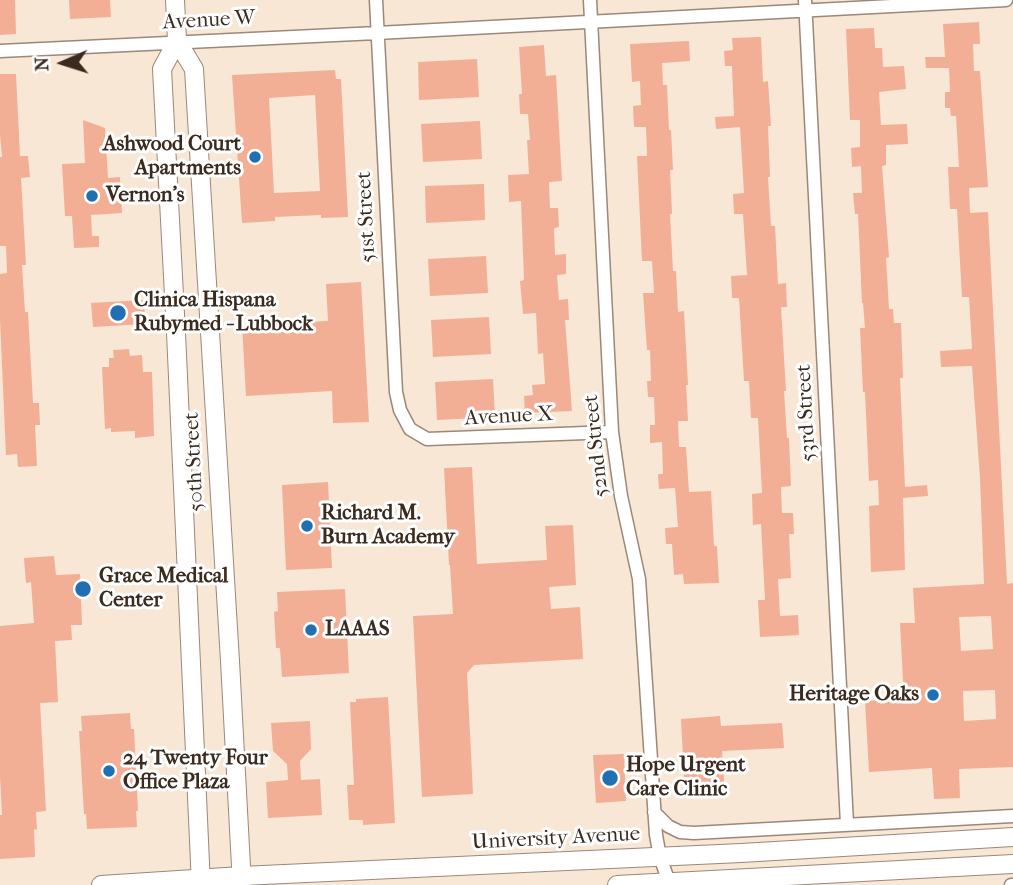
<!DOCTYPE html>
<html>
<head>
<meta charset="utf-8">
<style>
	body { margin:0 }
	#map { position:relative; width:1013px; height:885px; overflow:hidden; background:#f8e7d5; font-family:"IM FELL French Canon",serif }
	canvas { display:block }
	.north { position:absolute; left:28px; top:28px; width:70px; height:70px; -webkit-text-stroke:5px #fff; paint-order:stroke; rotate:267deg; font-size:19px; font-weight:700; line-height:28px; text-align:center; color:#3b2a1e }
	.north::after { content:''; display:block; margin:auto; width:24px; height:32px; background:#3b2a1e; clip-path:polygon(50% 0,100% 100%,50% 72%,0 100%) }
</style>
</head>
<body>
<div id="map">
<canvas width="1013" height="885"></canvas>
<div class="north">N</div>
</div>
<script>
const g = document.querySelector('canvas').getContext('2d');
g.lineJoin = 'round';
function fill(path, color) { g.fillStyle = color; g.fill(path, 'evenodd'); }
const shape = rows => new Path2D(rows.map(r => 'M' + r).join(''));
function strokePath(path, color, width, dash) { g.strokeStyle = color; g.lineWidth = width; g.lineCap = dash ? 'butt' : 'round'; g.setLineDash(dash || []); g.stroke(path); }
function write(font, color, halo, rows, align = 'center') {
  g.font = font + ' "IM FELL French Canon",serif'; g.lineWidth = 6; g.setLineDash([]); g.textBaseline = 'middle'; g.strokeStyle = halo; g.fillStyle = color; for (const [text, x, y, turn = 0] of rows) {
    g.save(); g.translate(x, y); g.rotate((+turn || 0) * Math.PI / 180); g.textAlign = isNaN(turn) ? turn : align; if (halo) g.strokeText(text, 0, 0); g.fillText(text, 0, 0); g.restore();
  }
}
fill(shape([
	[0,0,15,0,16,34,0,35],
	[69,0,110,0,111,17,70,19],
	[979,22,980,44,973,44,974,71,980,71,988,187,969,188,970,213,988,212,1007,584,1013,583,1013,767,959,769,960,798,934,799,932,768,869,772,865,701,904,699,900,623,915,623,913,588,984,584,980,478,972,366,941,367,940,351,971,349,972,348,969,297,962,297,957,209,950,209,948,167,959,167,956,116,951,116,950,108,945,108,945,92,950,92,949,68,926,68,925,57,945,57,943,24],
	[991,616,993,649,961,651,959,617],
	[995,690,996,719,964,721,963,691],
	[874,28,875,48,882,48,883,67,904,66,906,89,879,92,881,125,907,124,908,144,886,145,886,165,882,166,889,257,886,258,889,309,893,309,894,323,901,323,903,378,900,378,905,487,927,485,928,496,903,498,905,570,871,572,869,506,879,505,878,480,869,481,865,392,863,392,860,328,865,328,863,303,862,303,858,214,855,214,853,193,862,193,861,166,852,167,851,148,860,147,860,120,850,120,846,29],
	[761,37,763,82,768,81,771,126,768,126,770,177,768,177,771,226,775,226,778,284,786,283,787,307,781,307,786,391,784,391,787,438,789,438,791,486,781,487,782,513,793,513,794,534,789,534,791,578,778,579,780,616,798,615,799,635,760,637,758,600,765,600,761,524,753,525,752,494,762,493,758,418,751,418,749,381,744,381,739,298,732,298,731,276,747,275,743,214,734,214,733,194,744,193,740,127,716,129,715,117,734,116,732,66,725,66,724,51,733,50,732,38],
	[689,41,690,61,662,63,663,85,667,85,669,130,671,130,673,170,670,170,672,214,670,214,673,271,676,271,678,312,684,311,688,385,686,385,688,421,678,421,679,447,686,447,689,492,711,491,714,546,717,546,719,583,684,584,683,574,674,575,672,544,666,544,665,528,678,527,675,488,659,489,658,474,663,474,662,442,650,443,650,425,655,425,654,397,648,397,647,381,651,381,650,350,647,350,643,293,654,293,652,261,642,261,637,156,647,156,646,127,634,127,633,106,641,105,640,81,632,82,630,44],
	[544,45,546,76,556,75,562,181,549,182,550,208,558,208,559,227,554,228,555,255,566,254,566,274,557,275,559,300,568,299,569,320,565,320,572,411,525,413,524,396,533,395,532,385,545,384,543,353,538,354,536,313,523,314,520,281,524,280,521,201,509,202,508,175,529,174,527,140,530,140,528,114,520,114,519,94,522,94,519,47],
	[477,59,479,97,419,100,418,62],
	[335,70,336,79,341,79,348,217,321,218,321,215,275,217,275,221,242,223,232,75],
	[315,95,320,191,274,193,269,98],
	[0,74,16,74,20,156,28,156,30,177,21,178,26,265,22,265,25,312,28,312,33,403,39,403,40,425,35,425,37,466,18,467,17,454,6,455,0,319,0,274,7,273,6,246,0,246,0,157,2,157,0,134],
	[83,120,105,128,108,178,120,177,122,213,91,215,92,236,99,236,99,247,74,248,72,216,65,216,62,164,85,163],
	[480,121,482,159,423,162,421,124],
	[484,184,485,220,426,223,425,186],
	[486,256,488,293,430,296,428,259],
	[361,282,369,422,333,423,332,391,246,396,242,325,328,321,326,284],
	[144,300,145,324,93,327,91,303],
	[489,317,491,354,433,357,431,320],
	[129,349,130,356,142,355,143,372,152,372,154,436,135,438,135,431,111,432,111,428,105,429,102,367,109,367,109,358,114,358,113,350],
	[493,379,495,417,437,420,435,382],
	[472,467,477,564,547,560,545,526,573,525,576,585,549,587,551,609,580,607,583,659,474,665,467,673,473,794,422,797,413,616,453,614,450,565,449,565,444,468],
	[328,482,332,568,286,570,282,485],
	[54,556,56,575,80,574,82,625,71,625,72,640,55,641,58,702,40,703,46,811,36,812,37,830,34,829,35,857,0,859,0,815,2,815,0,776,0,626,34,623,31,582,26,583,24,558],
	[345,589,349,673,282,677,280,648,276,648,274,612,278,611,277,592],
	[388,697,395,823,363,825,363,820,349,820,347,785,354,785,350,702,356,702,356,699],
	[130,713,131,729,134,729,138,811,136,811,137,827,87,829,86,814,84,814,79,731,82,731,81,716],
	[720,716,721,726,782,723,784,748,722,751,725,795,685,797,681,719],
	[310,721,311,749,300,761,301,780,320,779,322,815,268,818,266,782,288,780,287,764,273,751,271,723],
	[624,754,626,801,596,803,593,755]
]), '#f3ae96');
const street = shape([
	[376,0,396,392,400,410,410,429,427,439,612,432],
	[590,0,612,432,621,496,639,579,656,835,660,857,670,885],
	[805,0,847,824],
	[0,51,377,33,1006,0],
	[654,812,668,826,680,832,694,833,1013,816],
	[1011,885,1013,885]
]);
const secondary = shape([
	[175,0,177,41,194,69,230,661,242,885],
	[177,41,162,69,176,333,201,885],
	[101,885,241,876,741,853,1013,837],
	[617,885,1013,864]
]);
strokePath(street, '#9a887a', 15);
strokePath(secondary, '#9a887a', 20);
strokePath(street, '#fff', 12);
strokePath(secondary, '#fff', 18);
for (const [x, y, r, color] of [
	[255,157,7,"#1f6fb2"],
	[92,196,7,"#1f6fb2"],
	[118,313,9,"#1f6fb2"],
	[307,526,7,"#1f6fb2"],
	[83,589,9,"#1f6fb2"],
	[311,630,7,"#1f6fb2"],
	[933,695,7,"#1f6fb2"],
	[109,771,7,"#1f6fb2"],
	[610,778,9,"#1f6fb2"]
]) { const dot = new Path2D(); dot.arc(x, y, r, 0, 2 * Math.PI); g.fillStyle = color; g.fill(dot); strokePath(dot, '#fff', 2.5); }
write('21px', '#3b2a1e', '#fff', [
	["Avenue W",209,21,-3],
	["51st Street",367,217,-93],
	["53rd Street",807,413,-93],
	["Avenue X",509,417,-3],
	["52nd Street",597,446,-96],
	["50th Street",195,462,-93],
	["University Avenue",556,839,-3]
]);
write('bold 21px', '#3b2a1e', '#fff', [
	["Ashwood Court",241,145,"right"],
	["Apartments",241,169,"right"],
	["Vernon's",106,196],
	["Clinica Hispana",134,301],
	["Rubymed - Lubbock",134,325],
	["Richard M.",321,514],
	["Burn Academy",321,538],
	["Grace Medical",99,577],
	["Center",99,601],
	["LAAAS",325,630],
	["Heritage Oaks",919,695,"right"],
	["24 Twenty Four",123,759],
	["Office Plaza",123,783],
	["Hope Urgent",626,766],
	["Care Clinic",626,790]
], 'left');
</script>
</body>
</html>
